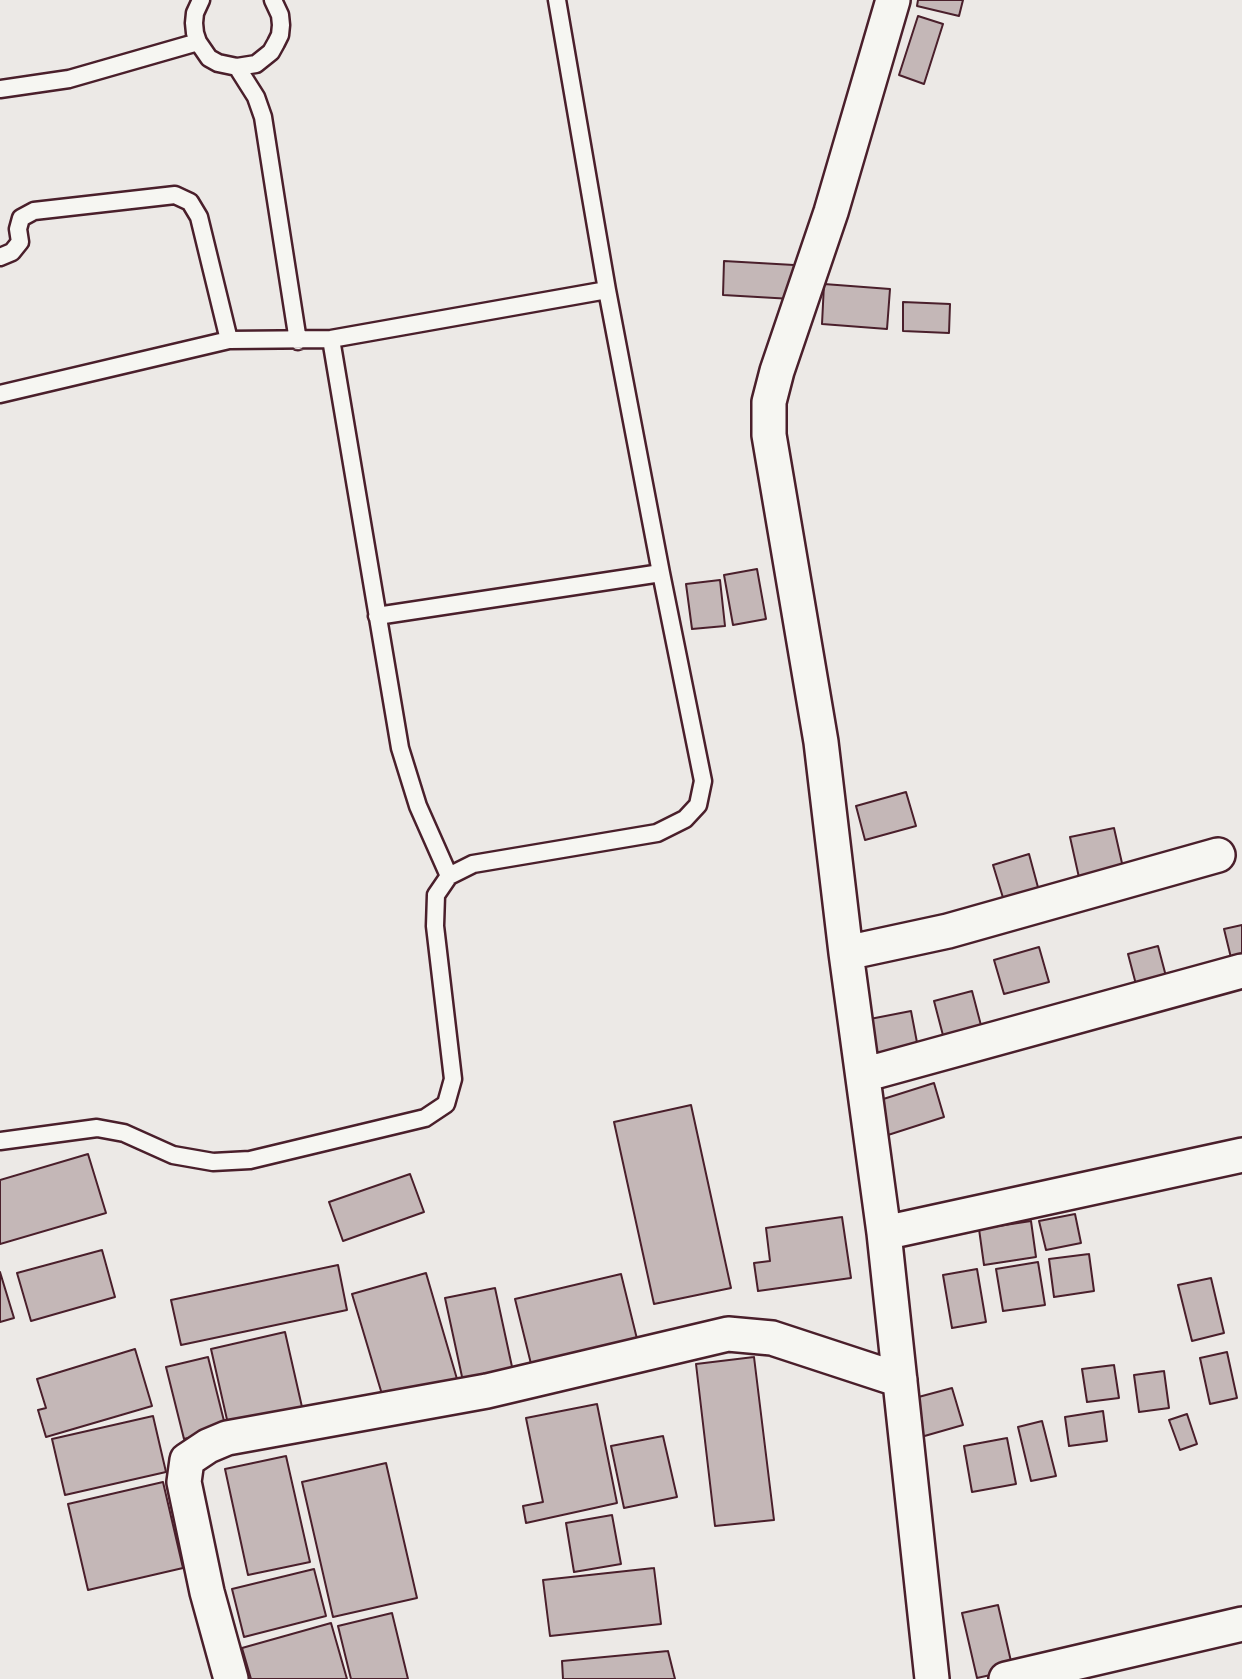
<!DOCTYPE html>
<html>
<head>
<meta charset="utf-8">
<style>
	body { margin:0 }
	canvas { display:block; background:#ece9e6 }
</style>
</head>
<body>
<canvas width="1242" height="1679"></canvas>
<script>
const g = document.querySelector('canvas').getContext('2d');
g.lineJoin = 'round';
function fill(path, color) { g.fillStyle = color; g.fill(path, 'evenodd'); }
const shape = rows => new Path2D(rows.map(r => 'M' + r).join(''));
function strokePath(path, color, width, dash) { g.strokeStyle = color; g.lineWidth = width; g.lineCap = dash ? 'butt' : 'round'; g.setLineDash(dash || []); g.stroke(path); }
const building = shape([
	[918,0,963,0,959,16,917,6,918,0],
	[918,16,943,24,924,84,899,75,918,16],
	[724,261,794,265,792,299,723,295,724,261],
	[824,284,890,289,887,329,822,324,824,284],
	[903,302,950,304,949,333,903,331,903,302],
	[757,569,766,619,733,625,724,575,757,569],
	[720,580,725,626,692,629,686,584,720,580],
	[906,792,916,826,865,840,856,806,906,792],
	[1114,828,1124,872,1080,882,1070,837,1114,828],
	[1029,854,1039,891,1004,901,993,865,1029,854],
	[1242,925,1242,964,1233,966,1224,929,1242,925],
	[1158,946,1168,984,1138,992,1128,954,1158,946],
	[1039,947,1049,982,1004,994,994,960,1039,947],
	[972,991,983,1033,945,1043,934,1001,972,991],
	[911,1011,919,1053,879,1061,870,1019,911,1011],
	[934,1083,944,1117,888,1135,877,1101,934,1083],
	[691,1105,731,1288,654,1304,614,1122,691,1105],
	[88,1154,106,1213,0,1244,0,1180,88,1154],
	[410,1174,424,1212,343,1241,329,1202,410,1174],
	[1075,1214,1081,1243,1046,1250,1039,1221,1075,1214],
	[842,1217,851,1278,758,1291,754,1263,770,1261,766,1228,842,1217],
	[1031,1221,1036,1257,984,1265,979,1229,1031,1221],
	[102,1250,115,1297,31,1321,17,1273,102,1250],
	[1089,1254,1094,1291,1054,1297,1049,1259,1089,1254],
	[1038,1262,1045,1305,1003,1311,996,1269,1038,1262],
	[338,1265,347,1310,181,1345,171,1300,338,1265],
	[977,1269,986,1322,952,1328,943,1275,977,1269],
	[0,1272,14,1318,0,1322,0,1272],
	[426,1273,457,1379,384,1401,352,1294,426,1273],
	[621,1274,640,1351,534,1376,515,1299,621,1274],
	[1211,1278,1224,1333,1192,1341,1178,1285,1211,1278],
	[495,1288,514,1376,464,1386,445,1298,495,1288],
	[285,1332,302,1407,228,1424,211,1349,285,1332],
	[135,1349,152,1406,46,1437,38,1410,46,1408,37,1379,135,1349],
	[1227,1352,1237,1398,1210,1404,1200,1358,1227,1352],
	[208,1357,226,1429,184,1439,166,1367,208,1357],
	[754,1357,774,1520,715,1526,696,1364,754,1357],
	[1114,1365,1119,1398,1087,1402,1082,1369,1114,1365],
	[1164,1371,1169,1408,1139,1412,1134,1375,1164,1371],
	[952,1388,963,1425,921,1437,911,1399,952,1388],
	[597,1404,617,1503,526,1523,523,1506,543,1502,526,1418,597,1404],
	[1103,1411,1107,1441,1069,1446,1065,1417,1103,1411],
	[1187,1414,1197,1444,1180,1450,1169,1420,1187,1414],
	[153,1416,166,1472,65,1495,52,1439,153,1416],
	[1042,1421,1056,1476,1031,1481,1018,1427,1042,1421],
	[663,1436,677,1497,624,1508,611,1446,663,1436],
	[1007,1438,1016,1484,972,1492,964,1446,1007,1438],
	[286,1456,310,1562,248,1575,225,1469,286,1456],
	[386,1463,417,1598,333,1617,302,1482,386,1463],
	[163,1482,183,1568,88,1590,68,1504,163,1482],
	[612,1515,621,1564,574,1572,566,1523,612,1515],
	[654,1568,661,1624,550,1636,543,1580,654,1568],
	[314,1569,326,1616,244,1637,232,1589,314,1569],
	[998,1605,1013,1670,977,1678,962,1613,998,1605],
	[392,1613,408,1679,351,1679,338,1626,392,1613],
	[331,1623,347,1679,251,1679,242,1648,331,1623],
	[668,1651,675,1679,563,1679,562,1661,668,1651]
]);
fill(building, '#c4b7b7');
strokePath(building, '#4a1f2b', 2);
const service = shape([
	[201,0,195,13,194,23,195,33,198,42,209,58,218,63,237,67,256,64,271,52,276,43,280,35,281,25,280,15,273,0],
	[237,67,256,97,263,117,298,341],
	[0,89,69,79,198,42],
	[0,257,12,252,20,242,18,229,21,218,34,211,175,195,190,202,199,217,229,340],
	[331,339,400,748,418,806,449,876],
	[0,394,229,340,331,339,607,290],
	[377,616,661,573],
	[0,1141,97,1128,124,1133,173,1155,213,1162,250,1160,425,1118,446,1104,453,1079,435,926,436,895,449,876,473,864,657,833,685,819,698,805,703,781,661,573,607,290,557,0]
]);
const minor = shape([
	[893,0,831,212,777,371,769,402,769,435,821,742,846,953,884,1233,932,1679],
	[846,953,948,931,1218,855],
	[863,1075,1242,971],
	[884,1233,1242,1155],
	[231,1679,207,1592,184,1482,187,1460,208,1446,227,1438,487,1391,728,1334,772,1338,900,1380],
	[1006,1679,1242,1624]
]);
strokePath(service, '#4a1f2b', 21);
strokePath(minor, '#4a1f2b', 38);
strokePath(service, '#f6f6f2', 16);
strokePath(minor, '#f6f6f2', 33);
</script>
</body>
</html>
